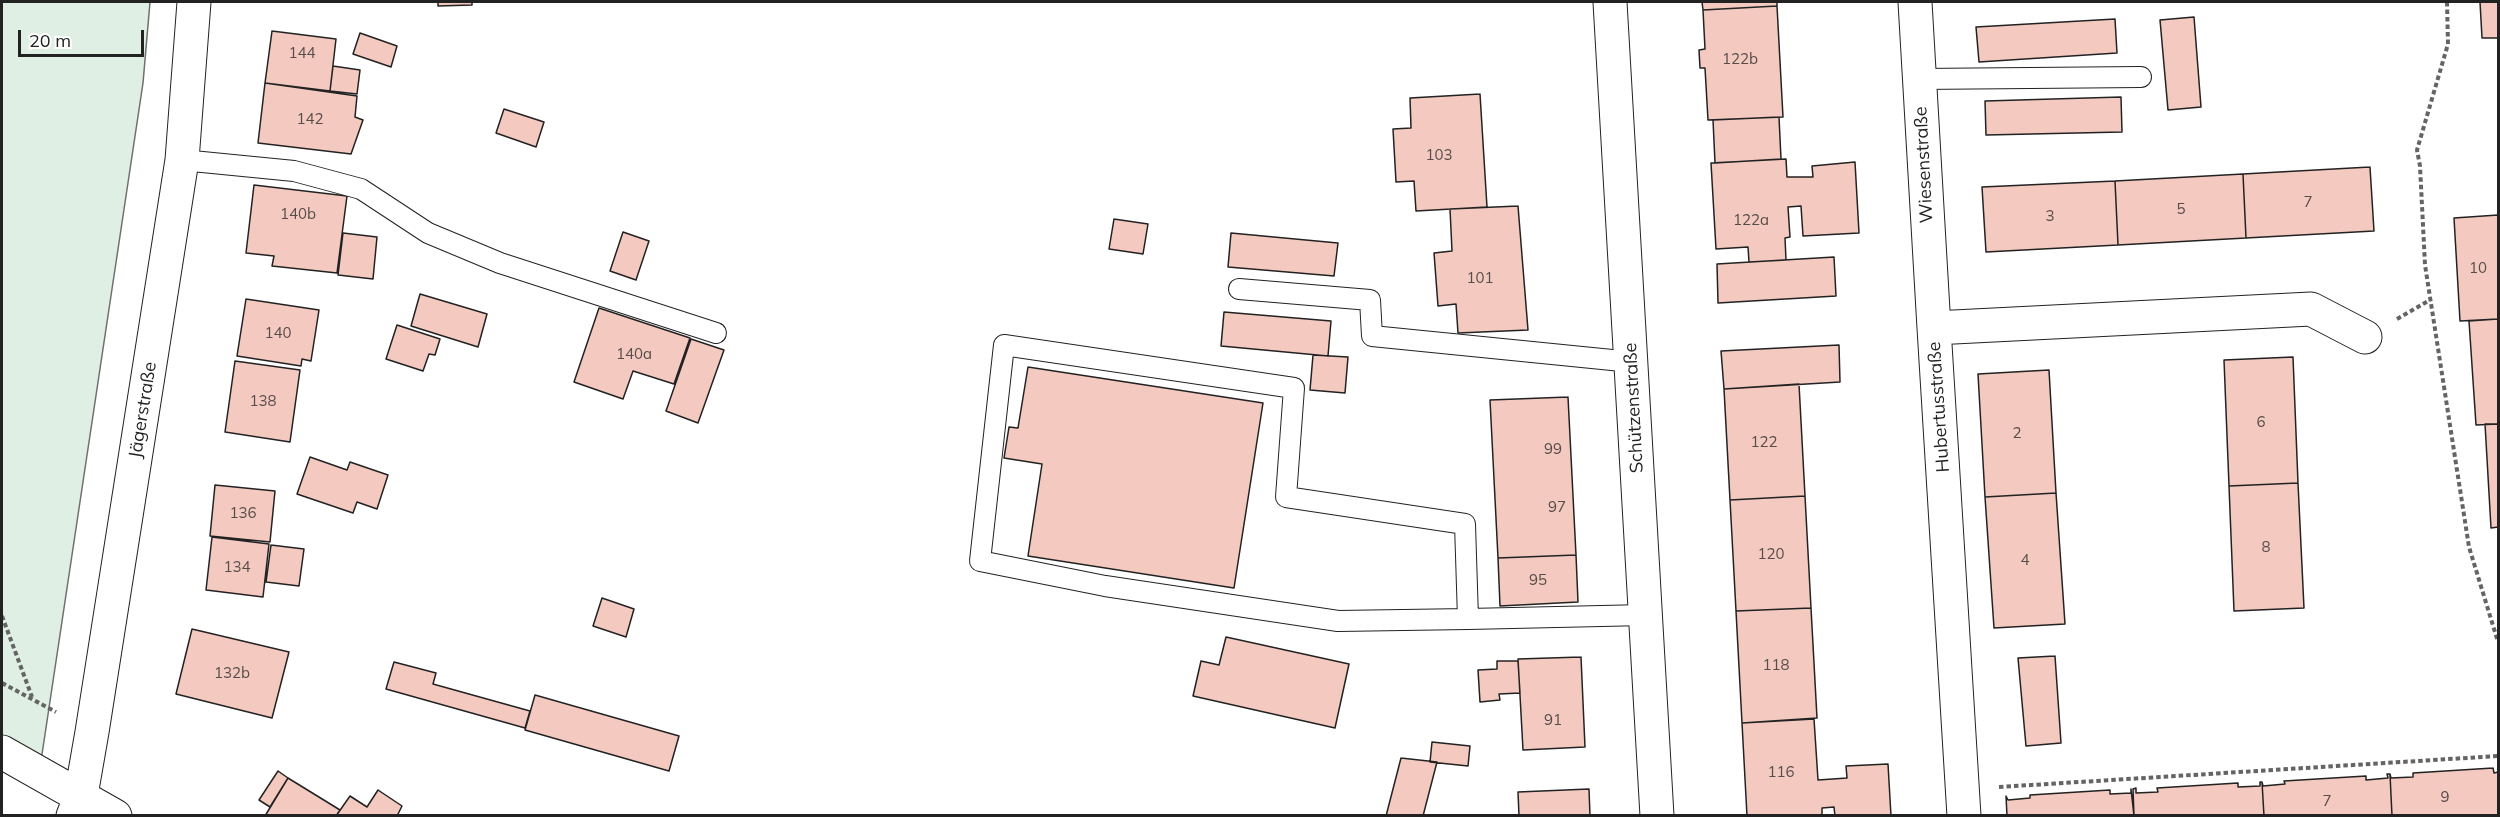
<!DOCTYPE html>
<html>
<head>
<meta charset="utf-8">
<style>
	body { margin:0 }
	#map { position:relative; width:2500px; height:817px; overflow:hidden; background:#fff; font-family:Mulish,sans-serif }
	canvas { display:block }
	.frame { position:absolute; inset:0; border:3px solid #222; pointer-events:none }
	.scale { position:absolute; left:18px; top:30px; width:126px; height:27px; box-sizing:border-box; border:3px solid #222; border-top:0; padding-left:8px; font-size:18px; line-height:21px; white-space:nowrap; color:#222; -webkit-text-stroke:4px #fff; paint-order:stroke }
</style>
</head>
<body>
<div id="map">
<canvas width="2500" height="817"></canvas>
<div class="frame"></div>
<div class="scale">20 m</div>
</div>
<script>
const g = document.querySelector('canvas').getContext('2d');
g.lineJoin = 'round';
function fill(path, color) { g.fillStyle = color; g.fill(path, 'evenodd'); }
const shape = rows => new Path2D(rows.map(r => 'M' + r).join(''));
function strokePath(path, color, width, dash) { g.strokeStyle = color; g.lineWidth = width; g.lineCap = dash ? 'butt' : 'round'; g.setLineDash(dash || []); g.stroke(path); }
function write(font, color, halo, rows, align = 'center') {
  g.font = font + ' Mulish,sans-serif'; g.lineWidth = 4.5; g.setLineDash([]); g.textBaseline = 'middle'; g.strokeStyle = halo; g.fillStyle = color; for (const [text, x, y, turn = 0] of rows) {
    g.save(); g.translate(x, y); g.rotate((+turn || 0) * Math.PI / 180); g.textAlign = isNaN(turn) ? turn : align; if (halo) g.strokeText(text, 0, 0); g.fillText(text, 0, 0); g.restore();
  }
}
const green = shape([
	[2,2,150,2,143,83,41,761,2,743,2,2]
]);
fill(green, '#e0efe3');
strokePath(green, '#6f6f6f', 1.5);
const building = shape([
	[438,2,472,2,472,5,438,6,438,2],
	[1702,2,1777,2,1777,6,1703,10,1702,2],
	[2480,2,2498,2,2498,38,2482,38,2480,2],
	[1777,6,1783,117,1708,120,1705,68,1700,68,1699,50,1705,49,1703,10,1777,6],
	[2194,17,2201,107,2168,110,2160,20,2194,17],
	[2115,19,2117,53,1979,62,1976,27,2115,19],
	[272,31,336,39,330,91,265,83,272,31],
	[360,33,397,46,391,67,353,54,360,33],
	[333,66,360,70,357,94,330,91,333,66],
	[265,83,357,96,355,117,363,120,351,154,258,143,265,83],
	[1480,94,1487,207,1416,211,1414,181,1396,182,1393,129,1411,128,1410,98,1480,94],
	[2121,97,2122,132,1986,135,1985,101,2121,97],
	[504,109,544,122,536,147,496,133,504,109],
	[1779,117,1781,159,1715,163,1713,120,1779,117],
	[1786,159,1787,177,1813,177,1812,166,1855,162,1859,233,1803,236,1801,206,1788,207,1790,237,1785,238,1786,260,1749,262,1748,247,1716,249,1711,163,1786,159],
	[2370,167,2374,231,2246,238,2243,174,2370,167],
	[2243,174,2246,238,2118,245,2115,181,2243,174],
	[2115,181,2118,245,1986,252,1982,187,2115,181],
	[254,185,347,196,337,273,272,266,274,256,246,253,254,185],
	[1518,206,1528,330,1458,333,1456,304,1438,306,1434,253,1452,251,1450,209,1518,206],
	[2498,215,2498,319,2460,321,2454,218,2498,215],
	[1114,219,1148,224,1143,254,1109,249,1114,219],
	[623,232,649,241,636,280,610,271,623,232],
	[343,233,377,237,373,279,338,275,343,233],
	[1231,233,1338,243,1334,276,1228,267,1231,233],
	[1834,257,1836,296,1718,303,1717,264,1834,257],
	[420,294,487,314,478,347,411,326,420,294],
	[246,299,319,310,311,361,302,359,301,366,237,356,246,299],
	[599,308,690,338,674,384,633,371,623,399,574,382,599,308],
	[1224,312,1331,321,1328,356,1221,346,1224,312],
	[2498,319,2498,424,2476,425,2469,321,2498,319],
	[397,325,440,339,435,355,429,354,423,371,386,359,397,325],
	[691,339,724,350,698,423,666,411,691,339],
	[1839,345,1840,382,1724,389,1721,351,1839,345],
	[1313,355,1348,357,1345,393,1310,390,1313,355],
	[2293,357,2298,483,2229,486,2224,360,2293,357],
	[235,361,300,370,290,442,225,432,235,361],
	[1028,367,1263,403,1234,588,1028,556,1042,464,1004,458,1009,427,1018,428,1028,367],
	[2049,370,2056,493,1985,497,1978,374,2049,370],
	[1799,384,1805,496,1730,500,1724,389,1799,384],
	[1568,397,1576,555,1498,558,1490,400,1568,397],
	[2485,424,2498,424,2498,527,2491,528,2485,424],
	[310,457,347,470,350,462,388,475,377,509,357,502,353,513,297,494,310,457],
	[2298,483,2304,608,2234,611,2229,486,2298,483],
	[215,485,275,491,270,542,210,536,215,485],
	[2056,493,2065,624,1994,628,1985,497,2056,493],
	[1805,496,1811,608,1736,611,1730,500,1805,496],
	[212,537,269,544,263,597,206,590,212,537],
	[271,545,304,549,299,586,266,582,271,545],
	[1576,555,1578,602,1500,606,1498,558,1576,555],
	[602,598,634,609,626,637,593,626,602,598],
	[1811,608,1817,718,1742,723,1736,611,1811,608],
	[192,629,289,652,272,718,176,694,192,629],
	[1226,637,1349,664,1335,728,1193,696,1201,661,1219,665,1226,637],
	[2055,656,2061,743,2026,746,2018,658,2055,656],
	[1581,657,1585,747,1523,750,1518,659,1581,657],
	[1497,661,1518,661,1520,693,1499,694,1500,700,1480,702,1478,670,1497,669,1497,661],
	[394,662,436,673,433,684,530,711,525,728,386,689,394,662],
	[535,695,679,736,669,771,525,730,535,695],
	[1814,719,1818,780,1847,778,1846,766,1888,764,1891,816,1835,816,1834,807,1822,808,1822,816,1747,816,1742,723,1814,719],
	[1432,742,1470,746,1468,766,1430,762,1432,742],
	[1401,758,1437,762,1423,816,1386,816,1401,758],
	[2493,768,2494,773,2498,772,2498,816,2392,816,2390,774,2391,778,2413,777,2413,773,2493,768],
	[278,771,288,778,270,807,259,800,278,771],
	[2387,774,2390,774,2392,816,2264,816,2262,782,2263,786,2285,784,2284,781,2366,776,2366,780,2388,778,2387,774],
	[288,778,340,810,336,816,265,816,288,778],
	[2260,782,2262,782,2264,816,2134,816,2133,789,2136,788,2136,793,2158,792,2157,788,2238,783,2238,787,2260,786,2260,782],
	[1589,789,1590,816,1519,816,1518,792,1589,789],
	[2131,789,2134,816,2007,816,2006,796,2008,800,2030,798,2030,795,2110,790,2110,794,2131,793,2131,789],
	[378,790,402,806,397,816,336,816,350,796,367,807,378,790]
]);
fill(building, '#f3c9c0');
strokePath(building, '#222', 1.5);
const lane = shape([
	[1919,79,2141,77],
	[182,160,294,171,361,189,428,233,500,263,716,333],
	[1239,289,1370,300,1372,336,1632,362],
	[1468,619,1465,524,1286,497,1294,388,1004,345,980,561,1105,586,1338,621,1468,619,1646,615]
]);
const street = shape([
	[1915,2,1934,328],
	[2,752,115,816],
	[73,816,81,795,92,732,182,160,194,2],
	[1964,816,1934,328,2311,309,2365,337]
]);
const secondary = shape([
	[1610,2,1657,816]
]);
strokePath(lane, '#222', 22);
strokePath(street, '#222', 35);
strokePath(secondary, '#222', 35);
strokePath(shape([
	[2447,2,2448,44,2417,150,2420,166,2425,265,2469,547,2498,642],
	[2397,319,2430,300],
	[2,616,32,697],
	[2,683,56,712],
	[1999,787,2498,756]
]), '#646464', 4, [4.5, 3]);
strokePath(lane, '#fff', 20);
strokePath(street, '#fff', 33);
strokePath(secondary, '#fff', 33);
write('15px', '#564c4a', null, [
	["144",302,53],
	["122b",1740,59],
	["142",310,119],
	["103",1439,155],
	["7",2308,202],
	["5",2181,209],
	["140b",298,214],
	["3",2050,216],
	["122a",1751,220],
	["10",2478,268],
	["101",1480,278],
	["140",278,333],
	["140a",634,354],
	["138",263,401],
	["6",2261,422],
	["2",2017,433],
	["122",1764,442],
	["99",1553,449],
	["97",1557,507],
	["136",243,513],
	["8",2266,547],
	["120",1771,554],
	["4",2025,560],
	["134",237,567],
	["95",1538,580],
	["118",1776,665],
	["132b",232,673],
	["91",1553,720],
	["116",1781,772],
	["9",2445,797],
	["7",2327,801]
]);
write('18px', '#222', '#fff', [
	["Wiesenstraße",1924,165,-93],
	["Hubertusstraße",1939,407,-94],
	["Schützenstraße",1634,408,-93],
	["Jägerstraße",143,410,-81]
]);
</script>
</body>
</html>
